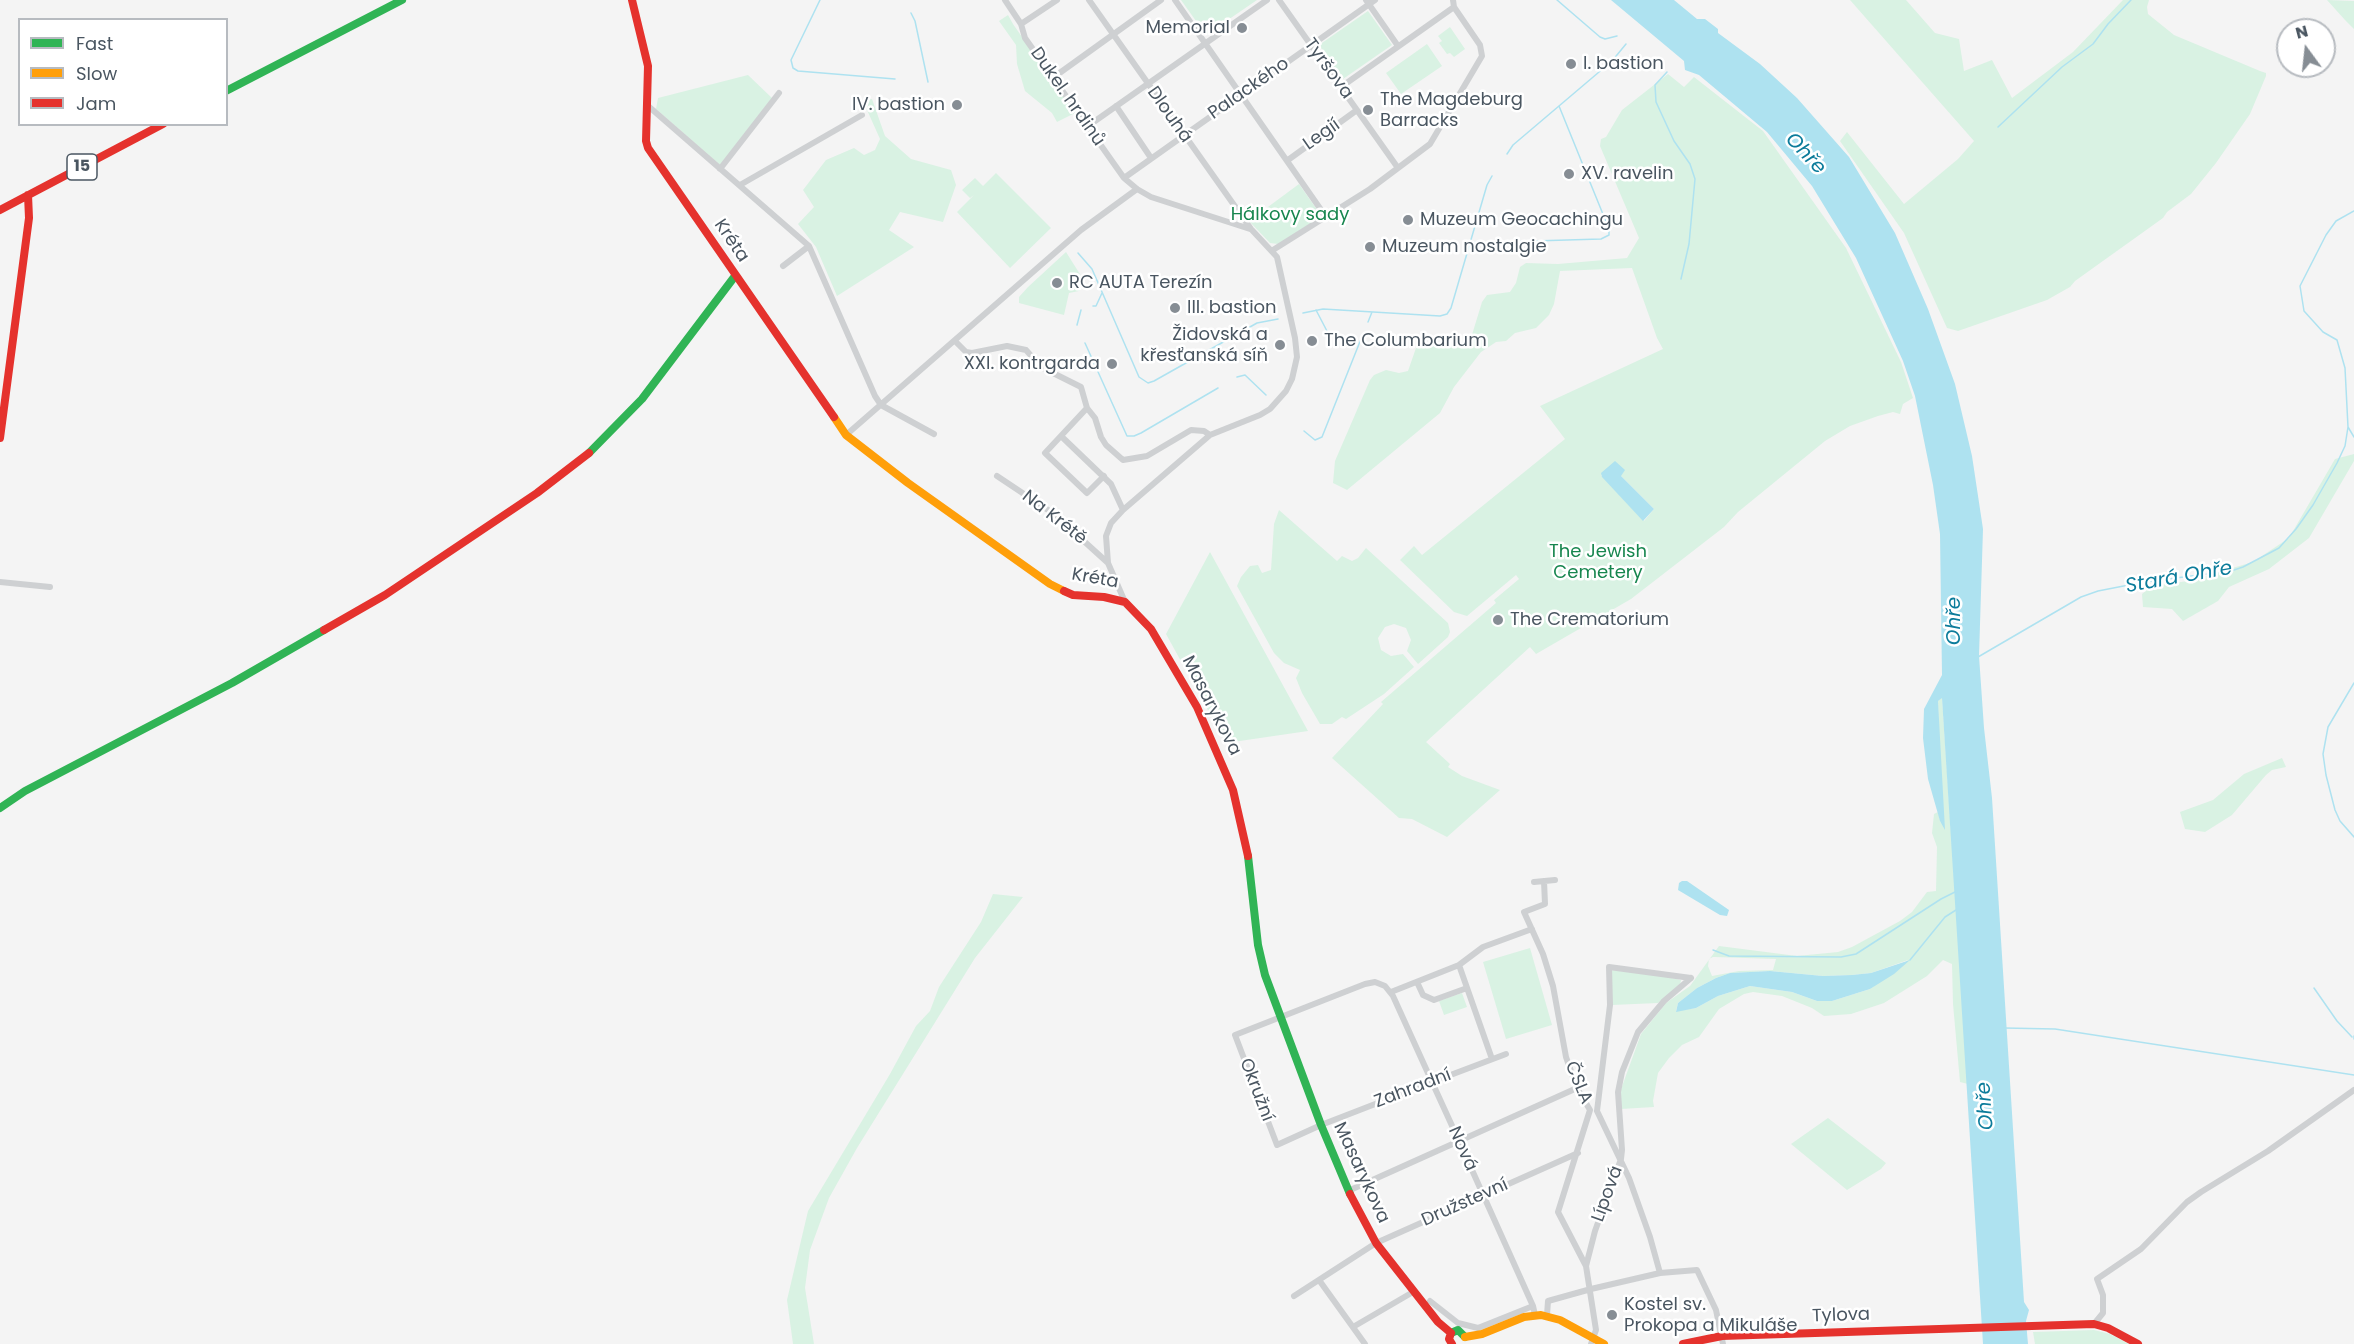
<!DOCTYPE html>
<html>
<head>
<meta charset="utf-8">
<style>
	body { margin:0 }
	#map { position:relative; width:2354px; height:1344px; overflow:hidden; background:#f4f4f4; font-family:Poppins,sans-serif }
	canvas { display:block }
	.legend { position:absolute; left:18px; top:18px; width:210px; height:108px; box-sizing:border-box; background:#fff; border:2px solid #b7bbc0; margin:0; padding:8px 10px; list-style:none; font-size:18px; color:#4a5661 }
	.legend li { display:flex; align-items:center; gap:12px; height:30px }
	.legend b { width:30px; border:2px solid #b7bbc0 }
	.north { position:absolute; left:2276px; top:18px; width:60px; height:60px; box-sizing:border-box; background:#fff; border:2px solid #b7bbc0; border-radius:50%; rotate:345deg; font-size:16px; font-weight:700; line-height:24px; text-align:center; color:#4a5661 }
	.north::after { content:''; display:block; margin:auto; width:21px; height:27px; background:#868d94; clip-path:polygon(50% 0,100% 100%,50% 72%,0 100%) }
</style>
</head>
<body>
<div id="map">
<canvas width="2354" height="1344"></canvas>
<ul class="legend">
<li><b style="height:8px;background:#30b455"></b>Fast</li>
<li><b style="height:8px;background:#ff9f0a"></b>Slow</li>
<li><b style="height:8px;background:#e5322d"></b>Jam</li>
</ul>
<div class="north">N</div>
</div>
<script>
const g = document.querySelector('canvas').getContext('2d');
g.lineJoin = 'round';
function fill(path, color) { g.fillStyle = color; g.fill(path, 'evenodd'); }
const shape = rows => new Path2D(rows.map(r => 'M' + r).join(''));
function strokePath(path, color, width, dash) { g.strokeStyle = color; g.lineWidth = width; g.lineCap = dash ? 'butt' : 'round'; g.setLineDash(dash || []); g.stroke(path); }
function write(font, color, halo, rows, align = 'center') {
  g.font = font + ' Poppins,sans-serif'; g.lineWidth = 5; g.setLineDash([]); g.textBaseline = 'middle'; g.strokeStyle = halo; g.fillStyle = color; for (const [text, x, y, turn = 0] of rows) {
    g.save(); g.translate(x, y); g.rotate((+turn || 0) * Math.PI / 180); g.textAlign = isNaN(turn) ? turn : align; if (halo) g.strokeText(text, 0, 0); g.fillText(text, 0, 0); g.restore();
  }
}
fill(shape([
	[1181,0,1257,0,1206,35],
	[1850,0,1906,0,1935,33,1959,39,1964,71,1992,60,2012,98,2073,52,2123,0,2149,0,2147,7,2148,14,2174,35,2260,71,2266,73,2266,76,2250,114,2216,163,2191,194,2167,212,2163,218,2075,281,2070,287,2047,300,1958,331,1947,328,1904,233,1840,141,1847,132,1904,204,1958,159,1974,141],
	[2327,0,2354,1,2354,29,2345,20],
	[1368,11,1392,45,1343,79,1319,45],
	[1008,15,1013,24,1075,113,1057,122,1052,113,1025,91,1017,64,1016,45,999,21],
	[1450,27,1465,49,1454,57,1450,53,1447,54,1439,43,1442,41,1438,36],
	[1427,44,1442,66,1401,94,1386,73],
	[1668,74,1684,87,1694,77,1763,131,1846,248,1901,362,1913,398,1903,404,1900,414,1893,412,1878,416,1850,426,1825,441,1738,512,1724,527,1631,599,1536,654,1530,647,1426,742,1450,764,1448,767,1462,776,1500,790,1447,837,1412,819,1399,818,1332,758,1383,704,1381,702,1496,603,1494,600,1519,579,1516,575,1467,616,1454,612,1400,560,1414,546,1422,555,1565,439,1540,406,1663,349,1657,338,1632,268,1560,271,1554,304,1549,315,1536,328,1515,333,1506,341,1496,342,1481,352,1454,387,1440,413,1347,490,1333,483,1335,461,1370,380,1374,375,1386,370,1399,373,1408,371,1416,348,1428,342,1460,343,1471,338,1482,302,1487,295,1510,292,1516,283,1520,267,1526,263,1558,264,1627,258,1639,238,1600,146,1601,139,1606,137,1622,110],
	[1621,474,1621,476,1654,509,1644,521,1601,475],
	[748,75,772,98,720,165,656,109,658,98],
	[872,99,885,136,911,159,951,170,956,185,943,222,900,212,889,230,914,247,837,296,816,247,798,224,814,207,803,190,826,160,854,148,864,155,875,150,880,139,863,101],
	[996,173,1051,228,1010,268,957,212,974,195,970,198,962,190,975,178,983,186],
	[1299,184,1318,211,1318,219,1278,244,1270,243,1249,221],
	[1066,252,1083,279,1083,287,1079,291,1069,293,1064,315,1019,303,1019,297,1028,287],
	[2354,454,2354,461,2309,538,2269,569,2229,587,2218,601,2183,621,2172,609,2143,607,2142,594,2152,586,2188,581,2253,562,2289,538,2335,459],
	[1279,510,1337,561,1342,556,1352,561,1358,558,1366,548,1448,623,1450,632,1448,637,1418,664,1407,651,1411,640,1406,628,1394,624,1385,627,1378,638,1381,650,1391,656,1403,654,1414,667,1384,694,1346,719,1342,717,1332,724,1320,724,1302,693,1296,678,1300,670,1284,663,1274,653,1237,586,1241,577,1250,566,1258,565,1262,573,1271,570,1274,524],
	[1210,552,1308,731,1226,743,1166,634],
	[1942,697,1968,1084,1960,1082,1953,1004,1952,964,1943,960,1927,976,1884,1003,1851,1014,1824,1016,1812,1008,1782,996,1753,992,1744,994,1719,1009,1699,1037,1682,1045,1669,1058,1658,1073,1653,1101,1654,1107,1621,1109,1620,1092,1641,1034,1666,1003,1690,986,1719,946,1797,956,1838,952,1852,947,1900,921,1912,912,1927,892,1936,891,1937,847,1932,833,1934,814,1938,812,1941,823,1938,701],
	[1713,957,1715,957,1776,959,1773,970,1739,971,1712,976,1708,966,1709,959],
	[1908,960,1870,989,1832,1001,1817,1001,1792,992,1750,986,1718,996,1696,1008,1676,1011,1678,1003,1697,988,1716,978,1730,973,1770,971,1823,976,1852,975,1871,973],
	[2282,758,2286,767,2272,770,2266,775,2232,815,2205,832,2185,829,2180,812,2213,800,2244,774],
	[993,894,1023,897,975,958,857,1148,829,1198,810,1250,805,1288,814,1344,793,1344,787,1300,808,1211,890,1074,916,1026,930,1011,939,987,981,922],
	[1530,948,1552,1025,1506,1039,1483,962],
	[1610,970,1658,975,1681,980,1680,986,1658,1003,1612,1005],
	[1462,993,1467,1007,1444,1015,1439,1001],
	[1828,1118,1886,1163,1881,1169,1847,1190,1791,1144],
	[2094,1330,2110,1334,2129,1344,2035,1344,2033,1332]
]), '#d9f2e3');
fill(shape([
	[1611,0,1674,0,1697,19,1705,19,1718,29,1718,33,1760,64,1797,98,1849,157,1895,233,1928,309,1955,384,1972,456,1983,529,1979,656,1984,728,1992,798,2024,1302,2029,1310,2026,1321,2028,1344,1983,1344,1942,698,1938,701,1945,830,1940,821,1928,779,1923,738,1924,709,1942,675,1940,534,1933,485,1915,396,1903,361,1856,258,1812,186,1767,132,1699,75,1685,70,1684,61],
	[1615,461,1625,470,1621,476,1654,509,1643,521,1602,477,1601,473],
	[1682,881,1687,881,1729,910,1727,916,1720,915,1678,890,1679,883],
	[1910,960,1894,974,1870,989,1832,1001,1817,1001,1792,992,1750,986,1718,996,1696,1008,1676,1012,1678,1003,1697,988,1716,978,1730,973,1770,971,1823,976,1852,975,1871,973]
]), '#aee2f0');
strokePath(shape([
	[820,0,791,60,793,68,798,71,895,79],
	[1557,0,1600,37,1605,39,1617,36],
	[911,13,915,21,928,82],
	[1667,72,1655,85,1656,102,1674,141,1690,164,1695,179,1689,244,1681,279],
	[1998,127,2062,67,2093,44,2108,24,2131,0],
	[1507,154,1513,145,1612,61,1626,44],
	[1499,242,1601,239,1609,235,1609,229,1559,106],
	[1471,243,1482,242],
	[1078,253,1092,269,1139,377,1148,383,1154,381,1257,323,1278,319],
	[1093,306,1096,306,1102,293],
	[1316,310,1328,333],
	[1303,313,1323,309,1440,316,1447,314,1451,308,1487,185,1492,176],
	[1368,322,1372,312],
	[1077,325,1081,310],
	[1085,343,1127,436,1134,436,1141,433,1218,388],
	[1237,377,1245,375,1266,395],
	[2348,427,2354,437],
	[1304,431,1315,440,1322,437,1361,339],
	[1978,657,2081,597,2098,591,2144,582,2231,571,2243,567,2279,548,2296,529,2313,505,2337,463,2345,446,2348,427,2345,368,2337,340,2323,332,2304,311,2300,286,2326,235,2336,221,2354,211],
	[2354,683,2328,727,2323,754,2326,775,2335,810,2340,821,2354,837],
	[1713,950,1729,956,1841,957,1856,954,1941,899,1957,891],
	[1910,960,1945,917,1956,910],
	[2314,988,2337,1021,2352,1037],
	[2004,1028,2055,1029,2354,1075],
	[2354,1036,2354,1039]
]), '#aee2f0', 1.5);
strokePath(shape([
	[1005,0,1021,24,1025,38,1124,178,1137,189,1151,197,1250,229],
	[1089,0,1251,229,1277,257,1295,338,1297,357,1292,379,1286,391,1270,409,1260,415,1210,435,1123,510,1111,523,1106,536,1108,563,1125,602],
	[1175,0,1326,217],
	[1279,0,1398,168],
	[1366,0,1398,46],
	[1021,24,1057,0],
	[1054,77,1161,0],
	[1341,87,1454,7],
	[647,105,809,246,875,396,881,405,934,434],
	[1116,106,1151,158],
	[1088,126,1267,0],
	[1288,160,1357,110],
	[720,169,779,93],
	[1124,178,1375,0],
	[740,185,862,115],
	[1273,250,1370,189,1430,144,1482,56,1480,45,1454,7,1453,0],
	[783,266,809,246],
	[956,342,966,352,972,353,1007,346,1026,350,1041,367,1081,387,1087,408,1095,418,1101,437,1106,445,1123,460,1147,456,1191,430,1204,431,1210,435],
	[1087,408,1045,453,1087,493,1104,476],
	[846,435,1081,230,1137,189],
	[1061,436,1111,484,1123,510],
	[997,476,1054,514,1108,563],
	[0,582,50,587],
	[1544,881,1545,904,1524,912,1543,954,1553,986,1566,1057,1577,1088,1590,1110,1558,1212,1586,1266],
	[1534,882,1555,880],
	[1417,982,1423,995,1434,1000,1467,988],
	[1391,992,1459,965],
	[1506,1054,1432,1082,1321,1125,1277,1145,1235,1035,1365,984,1375,982,1385,986,1393,996,1432,1082,1459,1141,1533,1306,1535,1315],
	[1492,1059,1459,965,1483,947,1532,929],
	[1597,1111,1610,1005,1609,967,1691,978],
	[1597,1111,1629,1178,1650,1237,1660,1273],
	[1348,1191,1577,1088],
	[1319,1280,1365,1344],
	[1294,1296,1376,1243,1578,1153],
	[1430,1301,1458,1323,1478,1328,1533,1306],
	[1547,1315,1548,1301,1591,1289,1660,1273,1697,1270,1716,1310,1723,1344],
	[2094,1324,2103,1313,2103,1295,2097,1279,2141,1249,2187,1202,2201,1192,2268,1151,2354,1090],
	[1353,1327,1413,1292],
	[1591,1344,1596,1330,1586,1266,1595,1231,1621,1159,1622,1150,1618,1092,1622,1072,1638,1032,1664,1001,1691,978]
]), '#ced0d2', 6);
strokePath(shape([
	[226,91,402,0],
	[589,453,642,399,735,276],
	[0,808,25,791,232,683,324,630],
	[1248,856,1258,945,1265,975,1321,1125,1350,1194],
	[1451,1333,1458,1330,1465,1337]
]), '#30b455', 8);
strokePath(shape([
	[834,417,846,435,908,483,1050,584,1064,591],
	[1465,1337,1482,1334,1524,1317,1541,1315,1560,1320,1604,1344]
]), '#ff9f0a', 8);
strokePath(shape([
	[632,0,648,66,646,141,648,148,834,417],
	[0,210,163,124],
	[0,438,29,218,28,195],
	[1064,591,1073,595,1104,597,1125,602,1151,629,1197,707,1233,790,1248,856],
	[324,630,385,595,537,493,589,453],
	[1350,1194,1376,1243,1438,1322,1451,1333],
	[1451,1333,1449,1339,1452,1344],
	[1683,1344,1722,1336,2094,1324,2108,1328,2138,1344]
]), '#e5322d', 8);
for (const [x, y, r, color] of [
	[1242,28,6,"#868d94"],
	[1571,64,6,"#868d94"],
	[957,105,6,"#868d94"],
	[1368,110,6,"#868d94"],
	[1569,174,6,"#868d94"],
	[1408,220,6,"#868d94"],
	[1370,247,6,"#868d94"],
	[1057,283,6,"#868d94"],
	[1175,308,6,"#868d94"],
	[1312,341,6,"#868d94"],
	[1280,345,6,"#868d94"],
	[1112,364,6,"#868d94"],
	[1498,620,6,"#868d94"],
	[1612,1315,6,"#868d94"]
]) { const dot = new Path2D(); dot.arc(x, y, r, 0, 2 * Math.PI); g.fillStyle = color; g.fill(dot); strokePath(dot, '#fff', 2); }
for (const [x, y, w] of [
	[82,167,30]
]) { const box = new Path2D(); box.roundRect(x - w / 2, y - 13, w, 26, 4.5); g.fillStyle = '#fff'; g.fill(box); strokePath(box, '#4a5661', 1.5); }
write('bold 16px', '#4a5661', null, [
	["15",82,167]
]);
write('18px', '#4a5661', '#fff', [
	["Memorial",1230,28,"right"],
	["I. bastion",1583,64],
	["The Magdeburg",1380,100],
	["Barracks",1380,121],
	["IV. bastion",945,105,"right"],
	["XV. ravelin",1581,174],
	["Muzeum Geocachingu",1420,220],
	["Muzeum nostalgie",1382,247],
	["RC AUTA Terezín",1069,283],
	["III. bastion",1187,308],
	["Židovská a",1268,335,"right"],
	["křesťanská síň",1268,356,"right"],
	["The Columbarium",1324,341],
	["XXI. kontrgarda",1100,364,"right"],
	["The Crematorium",1510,620],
	["Kostel sv.",1624,1305],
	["Prokopa a Mikuláše",1624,1326]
], 'left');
write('18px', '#4a5661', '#fff', [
	["Tyršova",1328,69,54],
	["Palackého",1249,89,-35],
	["Dukel. hrdinů",1067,97,55],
	["Dlouhá",1169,115,55],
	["Legií",1322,135,-35],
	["Kréta",731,241,56],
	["Na Krétě",1054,518,38],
	["Kréta",1095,579,10],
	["Masarykova",1211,706,63],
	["ČSLA",1578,1083,67],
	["Zahradní",1413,1089,-21],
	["Okružní",1256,1090,69],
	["Nová",1462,1149,66],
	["Masarykova",1361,1173,65],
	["Lípová",1608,1194,-70],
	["Družstevní",1465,1203,-24],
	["Tylova",1841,1316,-2]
]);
write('18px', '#17864f', '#fff', [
	["Hálkovy sady",1290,215],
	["The Jewish",1598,552],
	["Cemetery",1598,573]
]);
write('italic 20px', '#0c7c9b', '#fff', [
	["Ohře",1805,154,47],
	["Stará Ohře",2179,578,-10],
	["Ohře",1955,621,-90],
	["Ohře",1986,1106,-94]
]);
</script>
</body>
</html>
